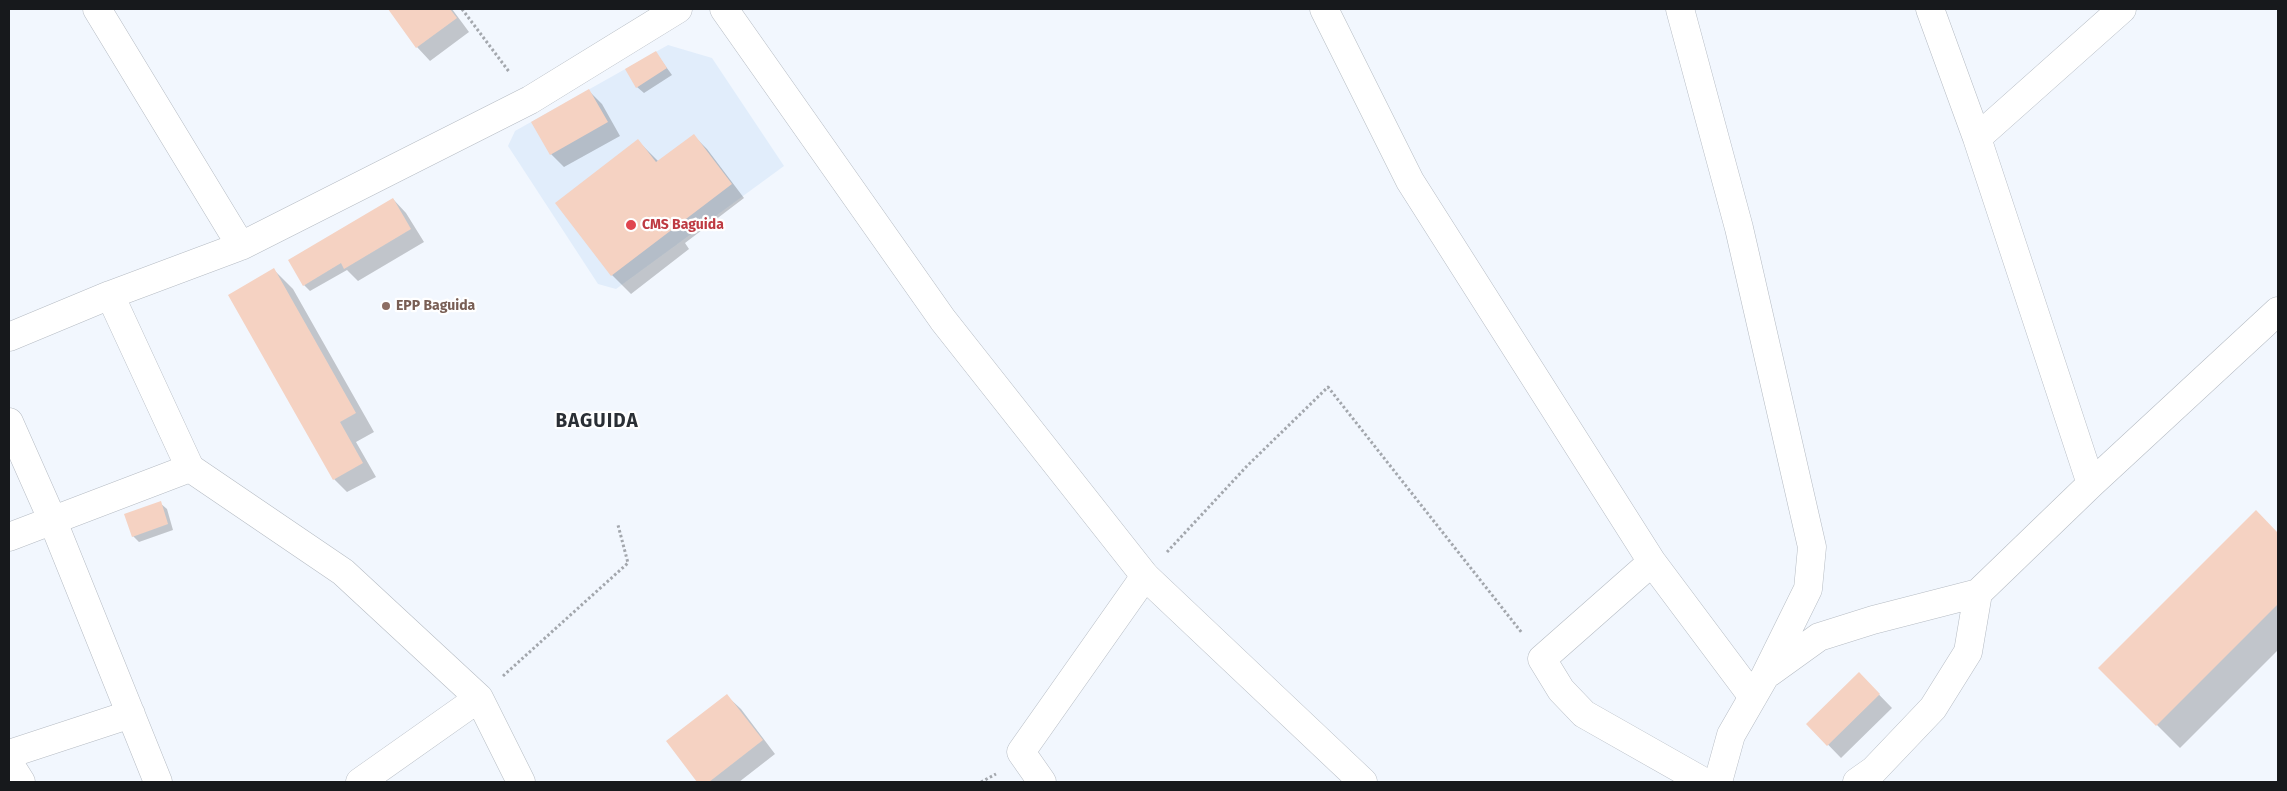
<!DOCTYPE html>
<html>
<head>
<meta charset="utf-8">
<style>
	body { margin:0 }
	#map { position:relative; width:2287px; height:791px; overflow:hidden; background:#f2f7fe; font-family:"Fira Sans",sans-serif }
	canvas { display:block }
	.frame { position:absolute; inset:0; border:10px solid #17191c; pointer-events:none }
</style>
</head>
<body>
<div id="map">
<canvas width="2287" height="791"></canvas>
<div class="frame"></div>
</div>
<script>
const g = document.querySelector('canvas').getContext('2d');
g.lineJoin = 'round';
function fill(path, color) { g.fillStyle = color; g.fill(path, 'evenodd'); }
const shape = rows => new Path2D(rows.map(r => 'M' + r).join(''));
function strokePath(path, color, width, dash) { g.strokeStyle = color; g.lineWidth = width; g.lineCap = dash ? 'butt' : 'round'; g.setLineDash(dash || []); g.stroke(path); }
function write(font, color, halo, rows, align = 'center') {
  g.font = font + ' "Fira Sans",sans-serif'; g.lineWidth = 4.5; g.setLineDash([]); g.textBaseline = 'middle'; g.strokeStyle = halo; g.fillStyle = color; for (const [text, x, y, turn = 0] of rows) {
    g.save(); g.translate(x, y); g.rotate((+turn || 0) * Math.PI / 180); g.textAlign = isNaN(turn) ? turn : align; if (halo) g.strokeText(text, 0, 0); g.fillText(text, 0, 0); g.restore();
  }
}
fill(shape([
	[668,45,712,58,784,166,616,289,598,284,508,146,515,131]
]), '#e1edfb');
fill(shape([
	[389,9,452,9,469,32,430,61,417,47],
	[656,53,672,75,644,93,637,87],
	[589,91,602,104,620,136,564,167,551,154],
	[694,136,707,149,744,198,685,243,689,249,631,294,612,275,557,203,638,141,659,162],
	[393,199,406,213,424,242,358,281,347,270,310,291,304,285],
	[274,270,293,289,374,432,356,442,376,477,347,492,334,479],
	[160,503,167,509,173,530,139,542,133,536],
	[2256,512,2278,534,2278,650,2180,748,2100,668],
	[1859,674,1892,708,1841,758,1808,724],
	[727,696,741,709,775,754,739,782,699,782,667,741]
]), '#0003');
fill(shape([
	[388,9,450,9,457,18,416,48],
	[656,51,667,68,636,88,625,69],
	[589,89,608,122,550,155,531,122],
	[694,134,732,184,611,276,555,203,638,139,656,162],
	[393,198,411,229,344,269,341,263,303,286,288,260],
	[274,268,356,413,340,422,363,463,333,480,228,295],
	[161,501,168,524,132,537,124,514],
	[2256,510,2278,533,2278,604,2156,726,2098,668],
	[1859,672,1880,694,1827,746,1806,724],
	[727,694,763,740,709,782,697,782,666,741]
]), '#f5d2c2');
const minor = shape([
	[97,9,241,246],
	[1324,9,1410,181,1652,562,1753,697],
	[1680,9,1739,228,1812,547,1808,589,1765,676,1731,735,1718,782],
	[1930,9,1977,138,2091,484],
	[1977,138,2122,9],
	[110,295,190,468,343,572,479,698,521,782],
	[9,337,110,295,241,246,530,100,678,9],
	[9,422,52,519,158,782],
	[9,537,190,468],
	[1652,562,1542,659,1561,690,1584,714,1704,782],
	[1769,673,1819,637,1873,620,1978,593,2091,484,2278,311],
	[9,754,131,714],
	[9,763,21,782],
	[360,782,479,698],
	[1042,782,1021,752,1145,576],
	[1857,782,1874,770,1933,708,1968,652,1978,593]
]);
const tertiary = shape([
	[724,9,943,320,1145,576,1363,782]
]);
strokePath(minor, '#b5bbc3', 29);
strokePath(tertiary, '#b5bbc3', 29);
strokePath(shape([
	[462,9,510,73],
	[1167,552,1247,466,1328,387,1522,633],
	[503,676,628,563,618,525],
	[981,782,996,774]
]), '#a3a7ad', 3, [2.5, 2.5]);
strokePath(minor, '#fff', 28);
strokePath(tertiary, '#fff', 28);
for (const [x, y, r, color] of [
	[631,225,6,"#e0444e"],
	[386,306,5,"#8d6e63"]
]) { const dot = new Path2D(); dot.arc(x, y, r, 0, 2 * Math.PI); g.fillStyle = color; g.fill(dot); strokePath(dot, '#fff', 2); }
write('bold 14px', '#be3a42', '#fff', [
	["CMS Baguida",642,225]
], 'left');
write('bold 14px', '#785e54', '#fff', [
	["EPP Baguida",396,306]
], 'left');
g.letterSpacing = '1px';
write('bold 19px', '#2a2f35', '#fff', [
	["BAGUIDA",597,422]
]);
g.letterSpacing = '0px';
</script>
</body>
</html>
